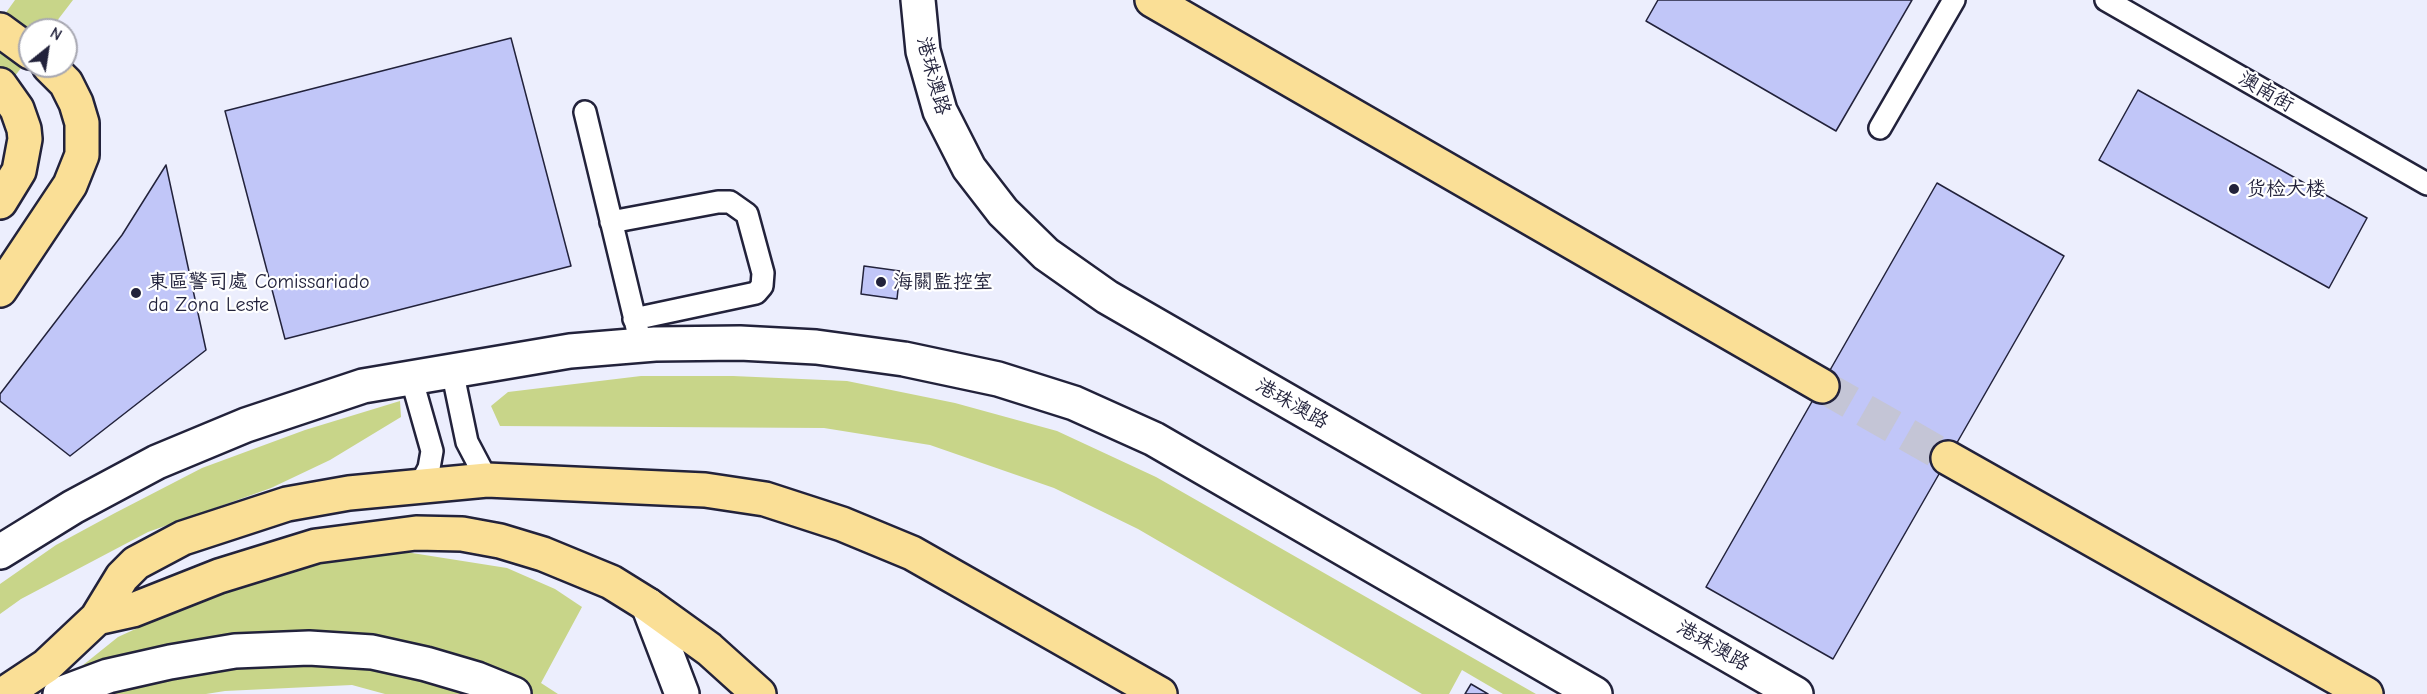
<!DOCTYPE html>
<html>
<head>
<meta charset="utf-8">
<style>
	body { margin:0 }
	#map { position:relative; width:2427px; height:694px; overflow:hidden; background:#eceefd; font-family:"Comic Neue",sans-serif }
	canvas { display:block }
	.north { position:absolute; left:18px; top:18px; width:60px; height:60px; box-sizing:border-box; background:#fff; border:2px solid #a7a7b1; border-radius:50%; rotate:30deg; font-size:16px; font-weight:700; line-height:24px; text-align:center; color:#22223b }
	.north::after { content:''; display:block; margin:auto; width:21px; height:27px; background:#22223b; clip-path:polygon(50% 0,100% 100%,50% 72%,0 100%) }
</style>
</head>
<body>
<div id="map">
<canvas width="2427" height="694"></canvas>
<div class="north">N</div>
</div>
<script>
const g = document.querySelector('canvas').getContext('2d');
g.lineJoin = 'round';
function fill(path, color) { g.fillStyle = color; g.fill(path, 'evenodd'); }
const shape = rows => new Path2D(rows.map(r => 'M' + r).join(''));
function strokePath(path, color, width, dash) { g.strokeStyle = color; g.lineWidth = width; g.lineCap = dash ? 'butt' : 'round'; g.setLineDash(dash || []); g.stroke(path); }
function write(font, color, halo, rows, align = 'center') {
  g.font = font + ' "Comic Neue","LXGW WenKai TC",sans-serif'; g.lineWidth = 4.5; g.setLineDash([]); g.textBaseline = 'middle'; g.strokeStyle = halo; g.fillStyle = color; for (const [text, x, y, turn = 0] of rows) {
    g.save(); g.translate(x, y); g.rotate((+turn || 0) * Math.PI / 180); g.textAlign = isNaN(turn) ? turn : align; if (halo) g.strokeText(text, 0, 0); g.fillText(text, 0, 0); g.restore();
  }
}
fill(shape([
	[15,0,73,0,50,30,30,30,30,56,0,96,0,21],
	[641,376,733,376,847,381,955,403,1057,431,1156,477,1536,694,1503,694,1462,670,1449,694,1422,694,1138,529,1054,488,930,445,824,428,500,426,491,406,508,392],
	[400,401,401,417,330,460,271,488,148,532,21,599,0,614,0,584,56,545,115,513,202,468,305,430],
	[393,550,507,568,555,589,582,607,541,683,558,694,385,694,352,685,225,691,206,694,47,694,118,637,190,604,296,568]
]), '#c8d589');
const building = shape([
	[1658,0,1912,0,1836,131,1646,21,1658,0],
	[511,38,571,266,285,339,225,111,511,38],
	[2138,90,2367,218,2329,288,2099,160,2138,90],
	[166,165,206,350,70,456,0,401,0,394,122,235,166,165],
	[1937,183,2064,256,1833,659,1706,587,1937,183],
	[864,266,900,271,897,299,861,294,864,266],
	[1471,684,1488,694,1465,694,1471,684]
]);
fill(building, '#c1c6f8');
strokePath(building, '#22223b', 1.5);
strokePath(shape([
	[1822,386,1948,458]
]), '#c4c5d6', 33, [33, 16]);
const lane = shape([
	[2106,0,2427,184],
	[585,112,638,332],
	[1880,128,1954,0],
	[611,222,718,202,730,202,747,214,763,273,762,286,756,293,634,319],
	[452,370,467,442,487,480],
	[411,377,432,451,429,468,421,483,412,486]
]);
const street = shape([
	[918,0,923,51,940,111,969,168,1003,212,1046,254,1107,297,1796,694],
	[0,552,73,507,157,462,246,425,363,386,570,351,655,344,740,343,816,347,904,359,998,379,1074,403,1154,439,1595,694],
	[648,605,682,694],
	[60,694,108,676,170,662,235,651,309,648,372,652,426,664,477,679,514,694]
]);
const primary = shape([
	[0,30,30,52],
	[0,85,17,109,24,129,25,139,19,171,0,202],
	[0,290,70,185,82,155,82,123,76,103,66,83,49,66],
	[97,618,133,610,219,576,316,546,416,533,462,534,500,541,543,554,611,582,648,605,709,649,759,694],
	[4,694,46,666,97,618,122,577,136,563,183,538,287,504,349,493,487,480,705,490,765,499,842,524,912,553,1160,694]
]);
const highway = shape([
	[1152,0,1822,386],
	[1948,458,2366,694]
]);
strokePath(lane, '#22223b', 26);
strokePath(street, '#22223b', 38);
strokePath(primary, '#22223b', 38);
strokePath(highway, '#22223b', 38);
strokePath(lane, '#fff', 21);
strokePath(street, '#fff', 33);
strokePath(primary, '#fadf96', 33);
strokePath(highway, '#fadf96', 33);
for (const [x, y, r, color] of [
	[2234,189,6,"#22223b"],
	[881,282,6,"#22223b"],
	[136,293,6,"#22223b"]
]) { const dot = new Path2D(); dot.arc(x, y, r, 0, 2 * Math.PI); g.fillStyle = color; g.fill(dot); strokePath(dot, '#fff', 2); }
write('20px', '#22223b', '#fff', [
	["港珠澳路",933,76,75],
	["澳南街",2266,92,30],
	["港珠澳路",1292,404,30],
	["港珠澳路",1713,646,30]
]);
write('20px', '#22223b', '#fff', [
	["货检大楼",2246,189],
	["東區警司處 Comissariado",148,282],
	["da Zona Leste",148,305],
	["海關監控室",893,282]
], 'left');
</script>
</body>
</html>
